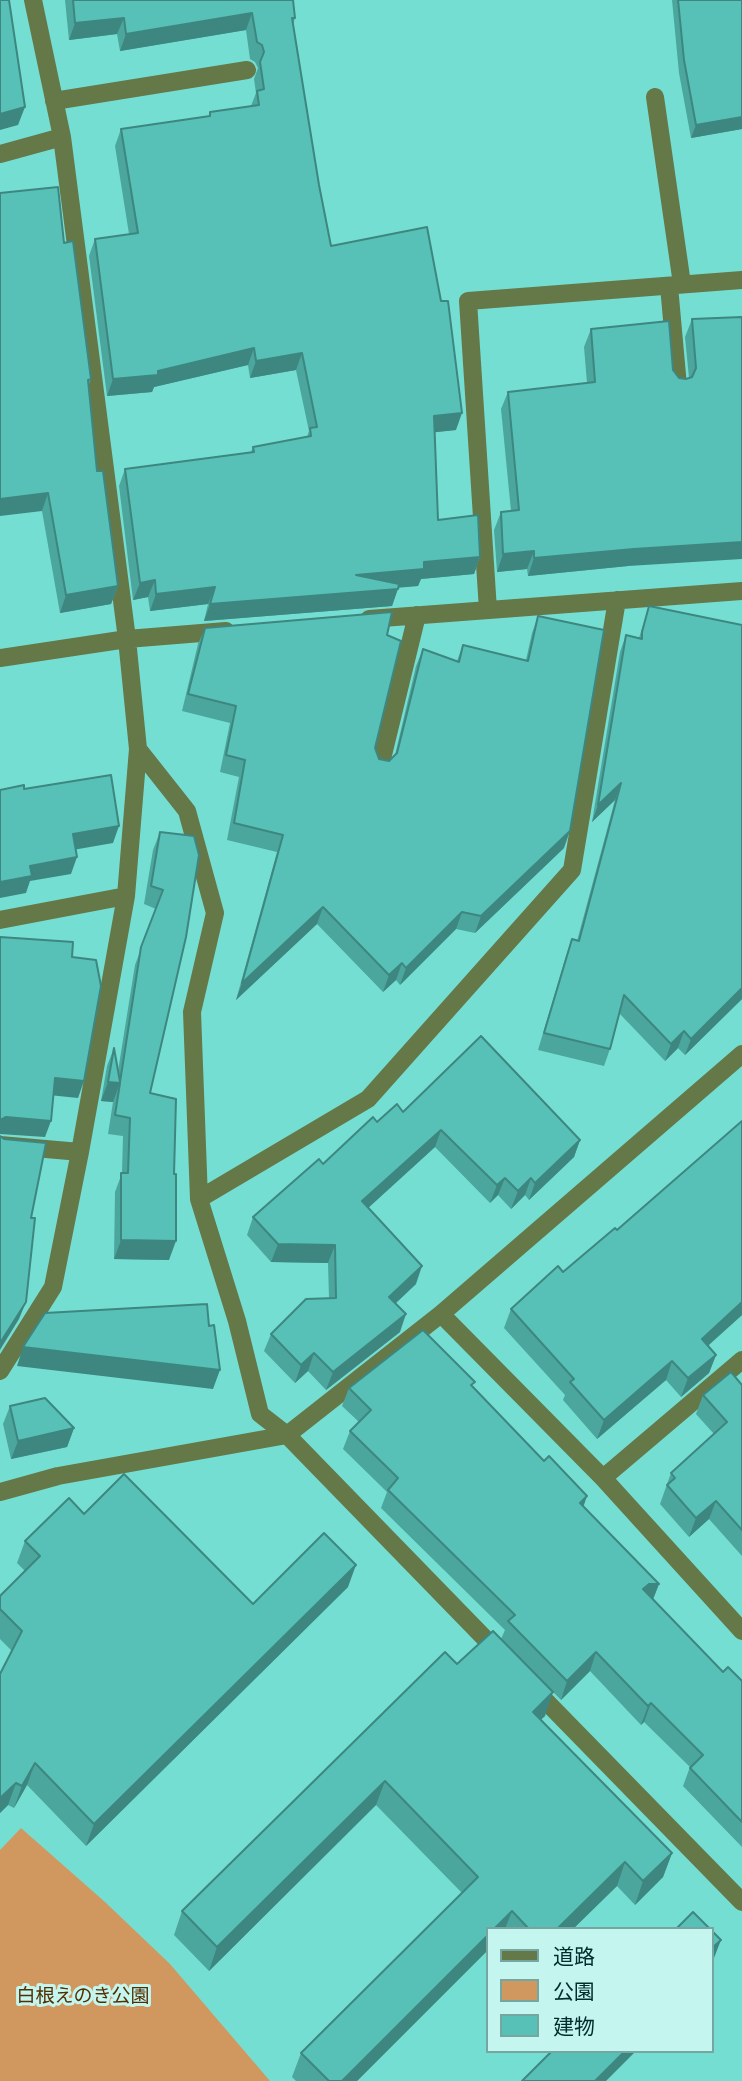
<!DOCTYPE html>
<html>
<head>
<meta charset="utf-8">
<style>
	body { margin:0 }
	#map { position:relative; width:742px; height:2081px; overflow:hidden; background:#75ded3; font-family:"Source Sans 3","Noto Sans JP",sans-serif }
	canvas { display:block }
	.legend { position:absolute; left:486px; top:1927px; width:228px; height:126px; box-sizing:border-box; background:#c5f5ef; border:2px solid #76a6a1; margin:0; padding:9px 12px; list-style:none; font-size:21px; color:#002f2b }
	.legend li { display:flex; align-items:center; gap:14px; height:35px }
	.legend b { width:35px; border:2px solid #76a6a1 }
</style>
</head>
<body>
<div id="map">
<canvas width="742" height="2081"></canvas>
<ul class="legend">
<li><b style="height:9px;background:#657847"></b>道路</li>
<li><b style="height:19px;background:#d0985e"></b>公園</li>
<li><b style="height:19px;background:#57c1b7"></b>建物</li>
</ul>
</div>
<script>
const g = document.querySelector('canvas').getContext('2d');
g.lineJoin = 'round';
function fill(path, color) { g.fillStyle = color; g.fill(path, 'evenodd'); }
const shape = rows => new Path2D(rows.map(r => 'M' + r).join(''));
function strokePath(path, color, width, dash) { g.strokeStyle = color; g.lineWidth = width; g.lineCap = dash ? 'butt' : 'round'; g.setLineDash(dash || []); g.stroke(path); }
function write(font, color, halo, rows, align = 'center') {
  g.font = font + ' "Source Sans 3","Noto Sans JP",sans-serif'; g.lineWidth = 6; g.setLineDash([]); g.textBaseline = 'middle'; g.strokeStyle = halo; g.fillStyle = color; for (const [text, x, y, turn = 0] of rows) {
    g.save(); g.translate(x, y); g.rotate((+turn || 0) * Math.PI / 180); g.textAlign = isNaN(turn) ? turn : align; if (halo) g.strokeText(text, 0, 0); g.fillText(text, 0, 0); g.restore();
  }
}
fill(shape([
	[21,1828,105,1902,170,1964,270,2081,0,2081,0,1850]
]), '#d0985e');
strokePath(shape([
	[33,0,62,137,127,639,138,749,187,811,215,913,192,1012,199,1199,237,1321,260,1414,287,1435,500,1654],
	[655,97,682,284],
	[54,101,247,70],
	[0,154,62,137],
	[669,286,678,386],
	[488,610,468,301,742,280],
	[369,619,742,591],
	[0,658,127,639,226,631],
	[380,767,417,615],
	[0,920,126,896],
	[0,1145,80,1152],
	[199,1199,368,1099,572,870,617,600],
	[441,1314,603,1478,742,1631],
	[0,1371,53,1287,80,1152,126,896,138,749],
	[603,1478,742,1360],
	[0,1492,58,1476,287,1435,441,1314,742,1054],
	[534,1689,742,1902]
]), '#657847', 18);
fill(shape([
	[65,0,293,0,295,18,293,25,319,185,331,246,456,430,435,432,438,520,480,557,474,574,421,579,418,586,398,587,392,606,204,621,208,604,150,611,148,597,133,600,119,486,125,469,251,452,253,447,307,437,309,431,296,370,250,378,248,365,154,387,152,392,107,396,89,256,95,239,129,234,115,146,121,129,209,116,210,112,251,106,256,93,254,79,258,68,255,62,250,59,246,30,120,51,117,34,69,40],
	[672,0,742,0,742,129,691,138,679,73],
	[64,243,91,379,89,385,97,471,118,586,111,604,60,613,42,511],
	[742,317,628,566,528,576,527,569,497,572,494,530,501,512,511,511,501,409,508,392,587,383,584,347,591,329,673,370,679,378,686,379,689,378,685,337,692,319],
	[649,606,742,625,742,999,685,1055,678,1048,665,1061,619,1013,610,1049,604,1066,538,1050,566,956,572,939,577,941,615,800,592,822,620,652,626,635,639,638],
	[538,616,564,848,475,933,456,929,400,985,396,980,383,992,317,924,236,1000,277,852,227,840,239,777,220,772,230,723,182,711,198,644,205,628,387,635,375,748,379,759,389,761,395,755,416,666,423,649,457,661,463,645,526,660,532,633],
	[160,832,194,836,150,1093,169,1260,114,1259,115,1192,122,1173,123,1136,108,1134,113,1102,101,1101,107,1066,114,1048,118,1071,135,965,156,909,144,904,153,850],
	[403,1112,580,1140,574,1157,529,1200,525,1195,511,1209,498,1195,490,1203,435,1147,368,1208,416,1284,396,1303,400,1332,326,1390,308,1371,295,1383,264,1351,271,1334,329,1298,328,1263,271,1262,247,1235,253,1217,377,1122],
	[742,1121,742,1315,708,1346,716,1355,709,1373,681,1397,666,1380,597,1439,563,1400,565,1395,504,1328,511,1309,563,1272,617,1230],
	[742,1385,742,1556,709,1519,689,1537,660,1504,671,1473,714,1434,696,1414,703,1395],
	[473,1386,583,1507,659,1584,653,1599,723,1672,742,1681,742,1847,683,1786,690,1767,644,1722,641,1725,590,1671,561,1700,501,1639,505,1630,381,1508,387,1492,343,1449,350,1431,359,1422,342,1406,349,1388],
	[10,1406,74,1428,67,1447,11,1459,3,1424],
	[84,1514,253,1604,348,1587,86,1846,27,1785,14,1808,8,1805,0,1813,0,1674,12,1651,0,1639,0,1596,25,1571,17,1563,25,1541],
	[457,1664,545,1716,540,1720,672,1853,663,1877,635,1905,617,1886,573,1929,488,1929,488,1950,357,2081,296,2081,292,2077,301,2053,462,1893,376,1805,209,1971,174,1935,182,1911]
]), '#4ba69d');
fill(shape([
	[252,13,246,30,120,51,126,34],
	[124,18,117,34,69,40,75,23],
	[25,107,18,125,0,130,0,114],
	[742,117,742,129,691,138,696,125],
	[254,348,248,365,154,387,152,392,107,396,113,379,158,371],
	[302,353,296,370,250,378,256,361],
	[462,413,456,430,428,433,434,416],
	[48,493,42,511,0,516,0,499],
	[742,542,742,559,628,566,528,576,534,558,634,549],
	[534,551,527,569,497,572,503,554],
	[480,557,474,574,421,579,418,586,350,592,356,575,424,562],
	[155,580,148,597,133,600,140,583],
	[118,586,111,604,60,613,66,595],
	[215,587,208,604,150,611,156,594],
	[398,589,392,606,204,621,210,604],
	[621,783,615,800,592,822,598,805],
	[119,826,113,843,67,851,73,834],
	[570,831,564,848,475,933,481,916],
	[77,857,71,874,30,881,26,893,0,898,0,882,30,866],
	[323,907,317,924,236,1000,242,983],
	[462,912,456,929,400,985,406,968],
	[402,963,396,980,383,992,389,975],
	[742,988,742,999,685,1055,691,1039],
	[684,1031,678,1048,665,1061,671,1044],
	[55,1078,84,1081,78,1098,49,1095],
	[108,1082,120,1083,113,1102,101,1101],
	[6,1117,51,1121,45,1137,0,1134,0,1120],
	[441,1130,435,1147,356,1219,362,1201],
	[580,1140,574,1157,529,1200,535,1183],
	[505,1178,498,1195,490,1203,497,1185],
	[531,1178,525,1195,511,1209,518,1191],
	[121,1240,176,1241,169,1260,114,1259],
	[278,1244,335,1245,328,1263,271,1262],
	[422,1266,416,1284,383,1315,389,1297],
	[26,1302,19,1319,0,1350,0,1343],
	[742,1302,742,1315,695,1357,702,1339],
	[406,1314,400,1332,326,1390,333,1372],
	[23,1347,220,1370,213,1389,17,1366],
	[314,1353,308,1371,295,1383,301,1365],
	[716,1355,709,1373,681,1397,688,1378],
	[672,1361,666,1380,597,1439,604,1420],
	[74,1428,67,1447,11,1459,18,1441],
	[587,1496,581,1514,580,1503],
	[716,1501,709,1519,689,1537,696,1518],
	[356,1565,348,1587,86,1846,94,1824],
	[649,1584,659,1584,652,1602,643,1589],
	[596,1652,590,1671,561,1700,567,1681],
	[553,1692,545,1716,524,1736,533,1712],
	[651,1703,644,1722,641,1725,648,1706],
	[35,1763,27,1785,14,1808,22,1786],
	[385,1781,376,1805,209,1971,217,1947],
	[16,1783,8,1805,0,1813,0,1798],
	[672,1853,663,1877,635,1905,643,1881],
	[625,1862,617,1886,573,1929,557,1929],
	[512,1911,505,1929,494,1929],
	[488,1935,488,1950,357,2081,342,2081],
	[721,1940,714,1958,712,1959,712,1948],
	[625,2051,636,2051,606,2081,595,2081]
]), '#3d8780');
const building = shape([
	[0,0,9,0,25,107,0,114,0,0],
	[73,0,293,0,295,18,292,18,319,185,331,246,427,227,441,301,448,301,462,413,434,416,438,520,478,515,480,557,424,562,424,569,356,575,399,584,398,589,210,604,215,587,156,594,155,580,140,583,125,469,254,452,253,447,311,436,310,428,317,427,302,353,256,361,254,348,158,371,158,375,113,379,95,239,138,233,121,129,210,116,210,112,259,105,257,91,264,89,260,62,264,52,262,45,257,42,252,13,126,34,124,18,75,23,73,0],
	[678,0,742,0,742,117,696,125,684,60,678,0],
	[58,187,64,243,73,241,91,379,88,380,97,471,103,471,118,586,66,595,48,493,0,499,0,193,58,187],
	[742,317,742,542,634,549,534,558,534,551,503,554,501,512,519,510,508,392,595,382,591,329,669,321,673,370,679,378,686,379,692,377,696,368,692,319,742,317],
	[649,606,742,625,742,988,691,1039,684,1031,671,1044,624,995,610,1049,544,1033,572,939,579,941,621,783,598,805,626,635,642,639,642,632,649,606],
	[392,612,387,635,401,641,375,748,379,759,389,761,397,753,423,649,459,662,463,645,528,661,538,616,604,630,570,831,481,916,462,912,406,968,402,963,389,975,323,907,242,983,283,835,234,823,245,760,226,755,236,706,188,694,205,628,392,612],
	[111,775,119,826,73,834,77,857,30,866,32,876,0,882,0,790,24,785,24,789,111,775],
	[160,832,194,836,199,855,186,937,150,1093,176,1099,174,1174,176,1174,176,1241,121,1240,121,1173,128,1173,130,1118,115,1115,120,1083,108,1082,114,1048,120,1082,141,947,163,890,151,886,160,832],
	[0,937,73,942,72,957,96,960,101,986,84,1081,55,1078,51,1121,6,1117,0,1120,0,937],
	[481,1036,580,1140,535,1183,531,1178,518,1191,505,1178,497,1185,441,1130,362,1201,422,1266,389,1297,406,1314,333,1372,314,1353,301,1365,271,1334,306,1299,336,1298,335,1245,278,1244,253,1217,319,1159,323,1164,373,1117,377,1122,397,1104,403,1112,481,1036],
	[742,1121,742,1302,702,1339,716,1355,688,1378,672,1361,604,1420,570,1382,574,1379,511,1309,558,1266,563,1272,615,1228,617,1230,742,1121],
	[0,1136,4,1139,46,1143,31,1218,35,1218,26,1302,0,1343,0,1136],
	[207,1304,209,1326,214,1325,220,1370,23,1347,45,1313,207,1304],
	[423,1330,475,1382,471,1385,544,1461,549,1456,587,1496,580,1503,659,1584,649,1584,643,1589,723,1672,728,1667,742,1681,742,1822,690,1768,703,1755,651,1703,648,1706,596,1652,567,1681,508,1621,515,1615,388,1490,398,1478,350,1431,371,1410,349,1388,423,1330],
	[731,1372,742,1385,742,1530,716,1501,696,1518,667,1485,675,1478,671,1473,727,1422,703,1395,731,1372],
	[45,1398,74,1428,18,1441,10,1406,45,1398],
	[124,1474,253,1604,324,1533,356,1565,94,1824,35,1763,22,1786,16,1783,0,1798,0,1674,22,1631,0,1609,0,1596,40,1556,25,1541,69,1498,84,1514,124,1474],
	[493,1631,553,1692,533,1712,672,1853,643,1881,625,1862,557,1929,529,1929,512,1911,494,1929,488,1929,488,1935,342,2081,329,2081,301,2053,478,1877,385,1781,217,1947,182,1911,445,1652,457,1664,493,1631],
	[693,1912,710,1929,676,1929,693,1912],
	[712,1931,721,1940,712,1948,712,1931],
	[552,2051,625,2051,595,2081,522,2081,552,2051]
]);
fill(building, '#57c1b7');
strokePath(building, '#3d8780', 2);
write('19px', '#532f00', '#c5f5ef', [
	["白根えのき公園",83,1998]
]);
</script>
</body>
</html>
